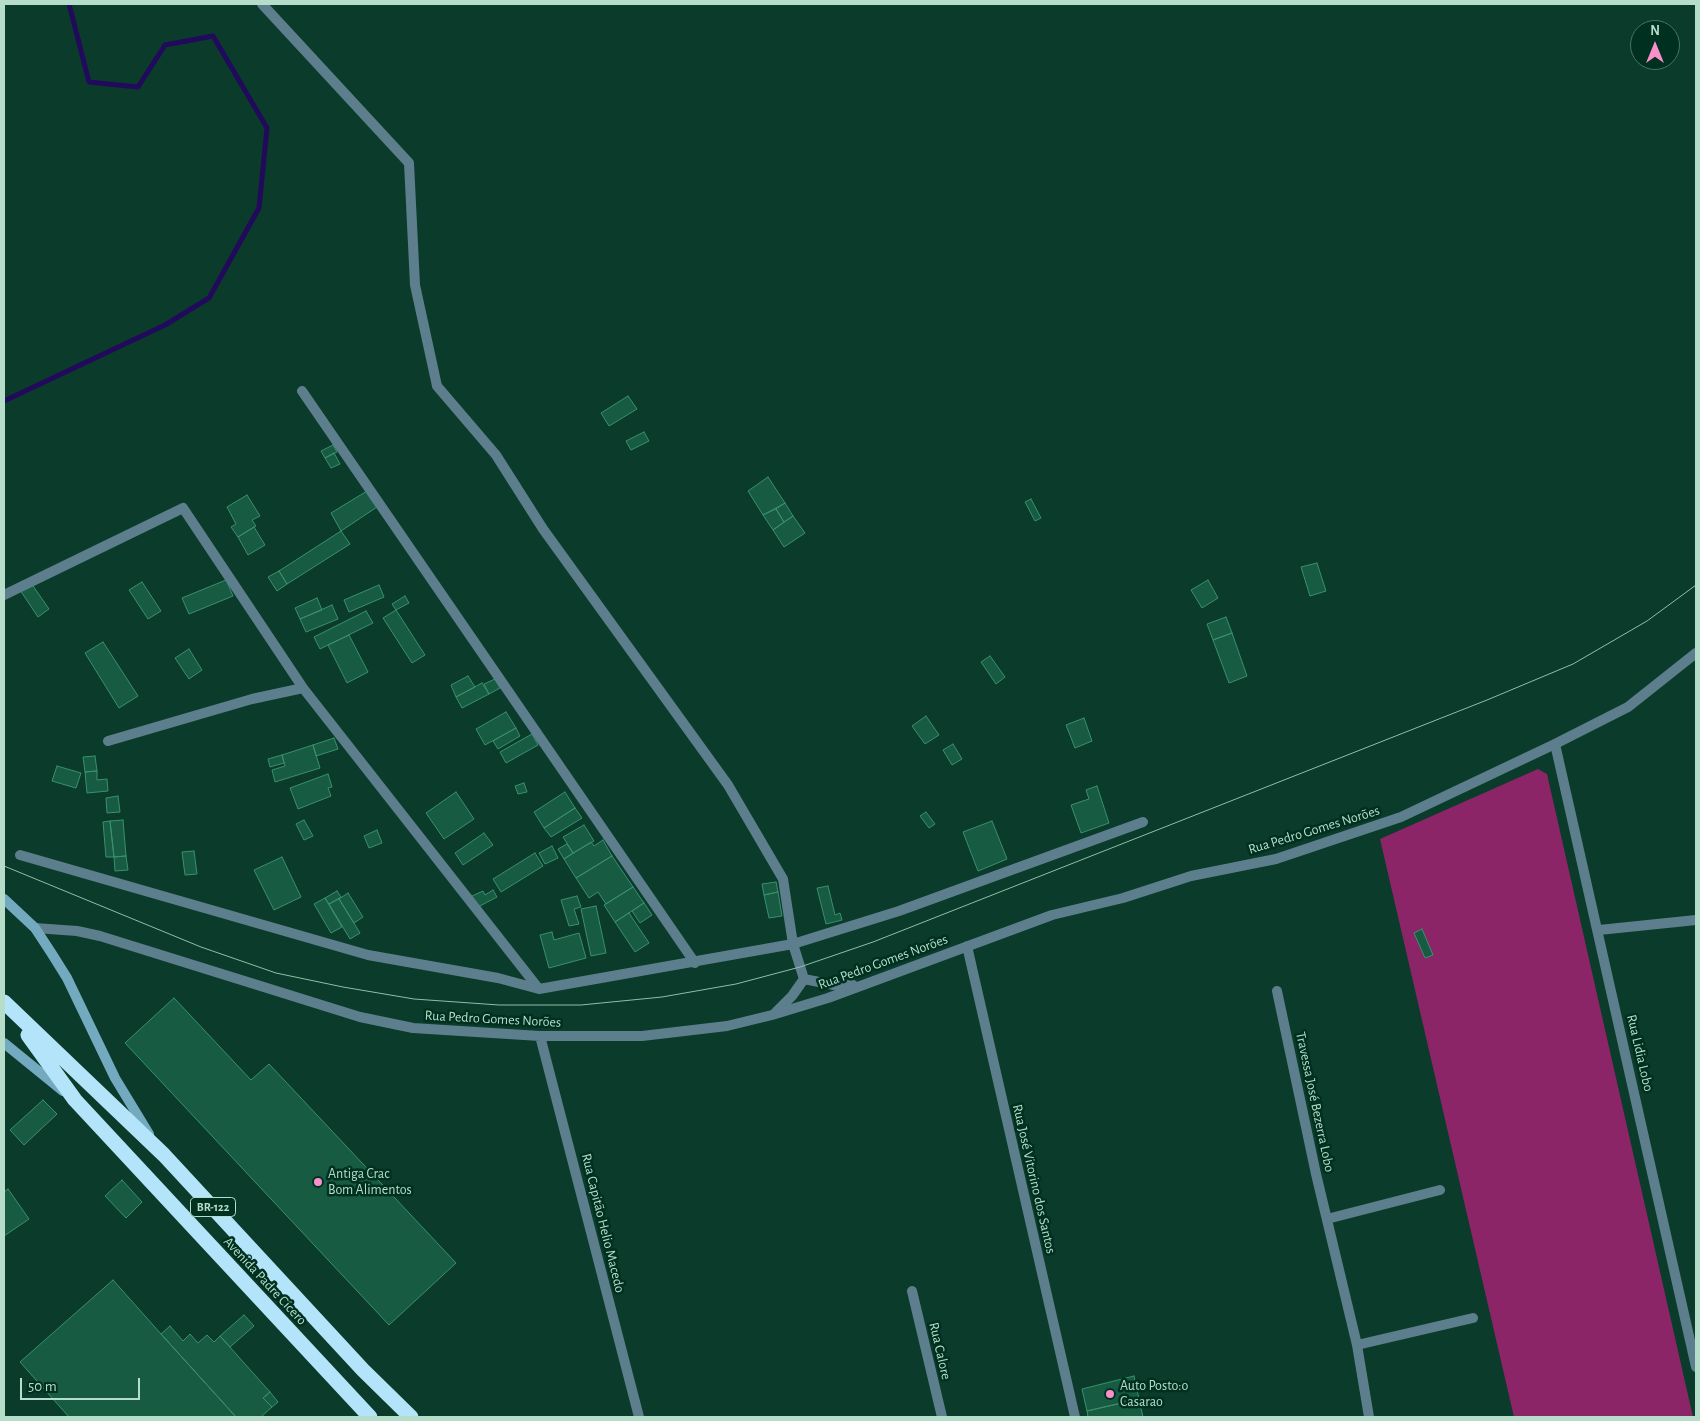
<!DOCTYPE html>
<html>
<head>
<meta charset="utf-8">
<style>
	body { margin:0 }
	#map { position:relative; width:1700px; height:1421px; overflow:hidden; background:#0b3b2a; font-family:"Alegreya Sans",sans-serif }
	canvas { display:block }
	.frame { position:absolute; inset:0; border:5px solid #b5ddca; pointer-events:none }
	.north { position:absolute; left:1630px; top:20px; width:50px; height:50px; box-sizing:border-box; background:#003020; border:1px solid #487564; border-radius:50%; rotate:0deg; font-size:14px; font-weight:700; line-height:20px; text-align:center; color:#b5ddca }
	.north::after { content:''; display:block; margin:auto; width:18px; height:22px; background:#f890cc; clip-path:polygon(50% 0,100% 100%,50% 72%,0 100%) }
	.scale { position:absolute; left:20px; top:1378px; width:120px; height:22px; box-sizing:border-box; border:2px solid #b5ddca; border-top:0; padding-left:6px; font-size:15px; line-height:18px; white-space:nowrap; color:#b5ddca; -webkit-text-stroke:4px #003020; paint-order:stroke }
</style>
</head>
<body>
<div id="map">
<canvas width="1700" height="1421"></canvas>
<div class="frame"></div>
<div class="north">N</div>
<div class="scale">50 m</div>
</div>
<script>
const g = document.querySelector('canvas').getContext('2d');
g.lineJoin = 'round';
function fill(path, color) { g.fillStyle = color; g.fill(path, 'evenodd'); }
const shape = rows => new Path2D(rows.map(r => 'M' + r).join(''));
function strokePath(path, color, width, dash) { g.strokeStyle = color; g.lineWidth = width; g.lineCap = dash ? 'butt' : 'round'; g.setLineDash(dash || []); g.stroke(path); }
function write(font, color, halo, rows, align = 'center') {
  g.font = font + ' "Alegreya Sans",sans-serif'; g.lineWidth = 5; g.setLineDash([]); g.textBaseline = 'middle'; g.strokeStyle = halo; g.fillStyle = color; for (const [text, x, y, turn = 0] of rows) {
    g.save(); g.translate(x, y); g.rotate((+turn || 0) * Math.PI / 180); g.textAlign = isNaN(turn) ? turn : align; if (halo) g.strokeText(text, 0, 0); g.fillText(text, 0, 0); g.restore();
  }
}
fill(shape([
	[1538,769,1547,774,1693,1417,1514,1417,1380,839]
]), '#8b2568');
strokePath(shape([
	[4,401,165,325,209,298,259,208,267,128,213,36,165,45,138,87,89,82,69,4]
]), '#210a5c', 5);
const building = shape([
	[628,396,637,409,609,426,601,413,628,396],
	[644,432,649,441,631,450,626,441,644,432],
	[333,445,337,452,325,458,321,451,333,445],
	[334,453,340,464,331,468,325,458,334,453],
	[768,477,785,503,763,515,748,491,768,477],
	[367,491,377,507,341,531,331,513,367,491],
	[247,495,260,516,252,520,256,526,238,537,231,527,236,524,227,507,247,495],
	[1031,499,1041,518,1035,521,1025,502,1031,499],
	[785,503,793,516,784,522,776,509,785,503],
	[776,509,784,522,773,530,763,515,776,509],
	[793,516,805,533,784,547,773,530,793,516],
	[254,527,265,545,248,555,238,537,254,527],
	[341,531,350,544,287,584,279,571,341,531],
	[1317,563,1326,591,1310,596,1301,567,1317,563],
	[279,571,287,584,277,591,268,577,279,571],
	[226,580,233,596,189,614,182,598,226,580],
	[1208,580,1218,598,1202,608,1191,590,1208,580],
	[142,582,161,611,148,619,129,590,142,582],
	[31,583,49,609,38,617,20,590,31,583],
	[379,585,384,597,349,612,344,600,379,585],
	[405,596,409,603,396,610,392,604,405,596],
	[317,598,322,610,300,619,295,608,317,598],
	[332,605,338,619,306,632,300,619,332,605],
	[396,610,425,655,412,663,383,618,396,610],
	[366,611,373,623,320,649,314,637,366,611],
	[1226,617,1232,633,1213,640,1207,624,1226,617],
	[1232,633,1247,676,1229,683,1213,640,1232,633],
	[349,635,368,672,347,683,328,645,349,635],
	[103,642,138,696,119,708,85,653,103,642],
	[189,649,202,670,189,679,175,658,189,649],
	[990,656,1005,677,996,684,981,662,990,656],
	[468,676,475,687,456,697,451,685,468,676],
	[495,679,500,688,489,694,484,684,495,679],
	[482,683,489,694,462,708,456,697,482,683],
	[506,712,516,728,485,745,476,729,506,712],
	[926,716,939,735,925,744,912,726,926,716],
	[1084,718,1092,741,1075,748,1066,725,1084,718],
	[516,728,520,736,498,749,493,741,516,728],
	[532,734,538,745,506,763,500,752,532,734],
	[334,738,338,749,316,756,313,745,334,738],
	[953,744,962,759,952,765,943,750,953,744],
	[313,745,320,768,275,782,272,770,285,766,282,755,313,745],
	[282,755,284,763,270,767,268,759,282,755],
	[95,756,97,771,85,772,83,757,95,756],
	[57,766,81,773,76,788,52,781,57,766],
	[97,771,97,780,107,779,108,791,87,793,85,772,97,771],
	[328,774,332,787,328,788,331,796,298,809,290,788,328,774],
	[524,783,527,792,518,794,515,786,524,783],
	[1097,786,1109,823,1081,833,1071,805,1089,799,1086,790,1097,786],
	[456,792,474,819,444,839,426,813,456,792],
	[565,792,575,808,544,828,534,812,565,792],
	[118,796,120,812,107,813,106,798,118,796],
	[575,808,582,818,551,837,544,828,575,808],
	[926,812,935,824,929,828,920,816,926,812],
	[123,820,126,856,114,857,110,821,123,820],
	[304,820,313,836,304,840,296,824,304,820],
	[110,821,114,857,106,857,103,822,110,821],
	[992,821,1007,859,978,871,963,832,992,821],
	[584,825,594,841,573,853,563,837,584,825],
	[377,830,382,843,369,848,364,836,377,830],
	[484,833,493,845,463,865,455,853,484,833],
	[603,840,612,856,576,878,564,859,591,842,594,846,603,840],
	[567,844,573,853,564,859,558,849,567,844],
	[552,846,558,858,545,864,539,853,552,846],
	[194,851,197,874,185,875,182,852,194,851],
	[535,853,543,866,501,892,493,879,535,853],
	[126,856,128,870,115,871,114,857,126,856],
	[612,856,633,887,606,904,598,892,589,898,576,878,612,856],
	[282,857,301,897,274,910,254,870,282,857],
	[776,882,778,892,764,895,762,884,776,882],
	[828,886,835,915,840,913,842,920,826,924,817,888,828,886],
	[633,887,644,903,615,922,604,905,633,887],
	[493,890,497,897,478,907,472,896,483,891,485,895,493,890],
	[337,891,341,897,329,904,325,898,337,891],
	[778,892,782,916,769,918,764,895,778,892],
	[348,893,363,917,354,923,339,899,348,893],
	[577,896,581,907,574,909,579,924,569,926,561,900,577,896],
	[325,898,342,927,331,933,314,904,325,898],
	[339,899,360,933,350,939,329,904,339,899],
	[644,903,652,915,640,923,632,911,644,903],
	[596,906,606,953,591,956,581,909,596,906],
	[629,913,649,943,635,952,615,922,629,913],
	[1422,929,1433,955,1425,958,1414,933,1422,929],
	[552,932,554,940,579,933,586,958,549,968,540,935,552,932],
	[174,998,251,1080,269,1064,456,1263,389,1325,125,1043,174,998],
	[43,1100,57,1114,24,1145,10,1130,43,1100],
	[122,1180,142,1202,126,1218,105,1196,122,1180],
	[8,1189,29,1219,4,1236,4,1192,8,1189],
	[113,1280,161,1334,236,1417,69,1417,20,1362,113,1280],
	[244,1315,254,1326,230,1347,220,1336,244,1315],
	[170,1326,183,1341,190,1334,198,1343,207,1335,214,1342,220,1336,270,1392,263,1398,272,1407,262,1416,264,1417,236,1417,161,1334,170,1326],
	[1134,1376,1139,1399,1087,1411,1082,1389,1134,1376],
	[270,1392,278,1402,272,1407,263,1398,270,1392],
	[1139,1399,1143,1417,1088,1417,1087,1411,1139,1399]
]);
fill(building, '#175b43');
strokePath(building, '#3a906f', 1);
strokePath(shape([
	[262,4,409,163,415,285,437,386,496,455,543,529,728,785,783,879,793,944,804,979,792,996,775,1013],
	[302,391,695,963],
	[4,595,183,508,303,688,539,989],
	[108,741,252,699,303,688],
	[1555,744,1696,1367],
	[20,855,368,955,498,978,539,989,793,944,899,911,1143,822],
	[35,928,77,931,100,936,360,1017,413,1028,540,1036,642,1036,727,1026,772,1015,828,998,1052,915,1123,898,1191,876,1276,859,1401,817,1555,744,1628,707,1696,653],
	[1599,930,1696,920],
	[967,946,1075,1417],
	[804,979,834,985,853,985],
	[1277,991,1316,1174,1357,1345,1369,1417],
	[540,1036,639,1417],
	[1327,1219,1440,1190],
	[912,1291,942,1417],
	[1357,1345,1473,1318]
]), '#5d7f8d', 10);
strokePath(shape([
	[4,899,35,928,52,954,67,978,115,1078,149,1134],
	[4,1043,63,1091]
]), '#73aac0', 10);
strokePath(shape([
	[4,1002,164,1155,363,1370,411,1417],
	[28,1035,75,1100,370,1417]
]), '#b3e4f9', 15);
strokePath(shape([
	[4,866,201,947,276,973,343,987,414,999,499,1005,581,1005,662,997,736,984,800,967,873,942,1487,700,1573,664,1647,621,1696,585]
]), '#93bdaa', 1);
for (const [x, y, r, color] of [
	[318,1182,5,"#f890cc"],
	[1110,1394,5,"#f890cc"]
]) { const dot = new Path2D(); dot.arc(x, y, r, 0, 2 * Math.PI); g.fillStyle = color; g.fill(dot); strokePath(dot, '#003020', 2); }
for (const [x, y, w] of [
	[213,1207,45]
]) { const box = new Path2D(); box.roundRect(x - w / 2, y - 9.5, w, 19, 4); g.fillStyle = '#003020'; g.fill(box); strokePath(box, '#b5ddca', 1); }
write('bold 12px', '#b5ddca', null, [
	["BR-122",213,1207]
]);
write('14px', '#b5ddca', '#003020', [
	["Rua Pedro Gomes Norões",1314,830,-17],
	["Rua Pedro Gomes Norões",883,962,-20],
	["Rua Pedro Gomes Norões",493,1019,3],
	["Rua Lidia Lobo",1640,1053,77],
	["Travessa José Bezerra Lobo",1315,1102,78],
	["Rua José Vitorino dos Santos",1034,1179,77],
	["Rua Capitão Helio Macedo",603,1223,76],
	["Avenida Padre Cícero",265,1281,47],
	["Rua Calore",940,1351,77]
]);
write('14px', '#b5ddca', '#003020', [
	["Antiga Crac",328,1174],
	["Bom Alimentos",328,1190],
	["Auto Posto:o",1120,1386],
	["Casarao",1120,1402]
], 'left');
</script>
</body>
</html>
